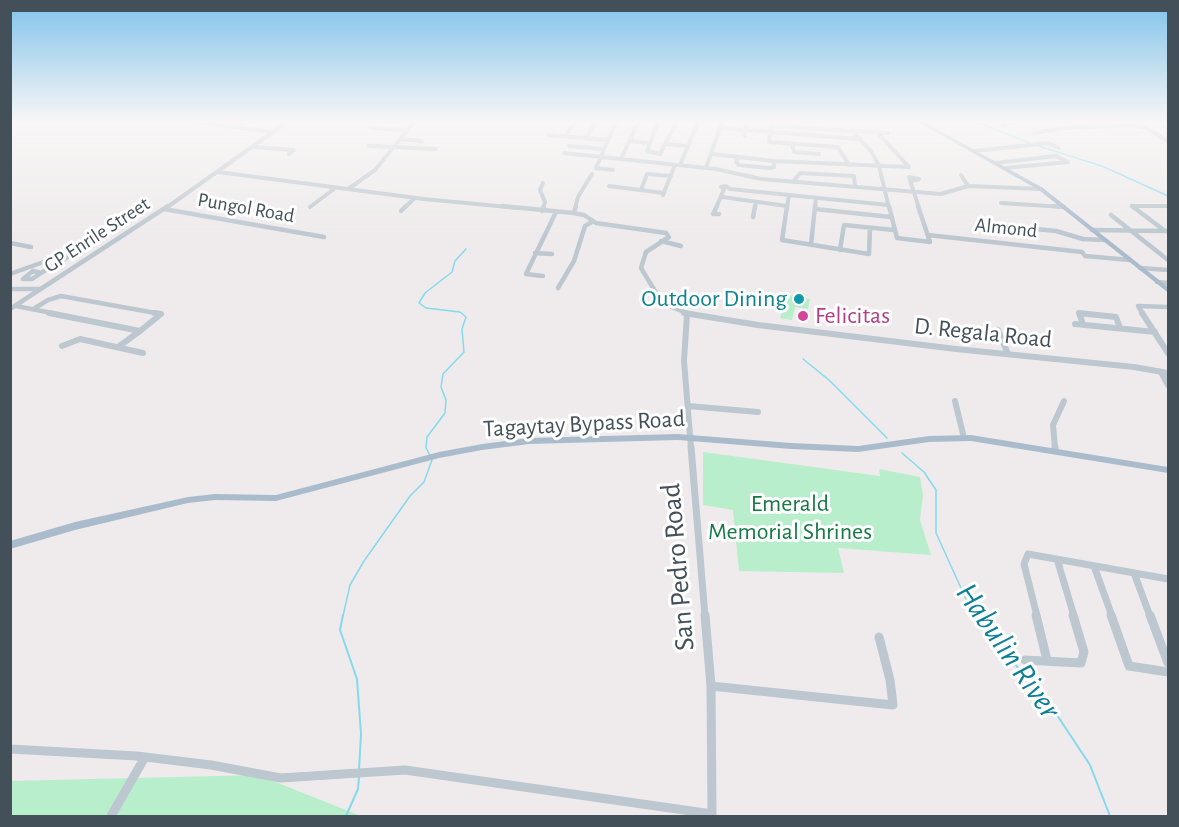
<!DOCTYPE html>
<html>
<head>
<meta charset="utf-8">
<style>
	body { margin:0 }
	#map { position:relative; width:1179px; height:827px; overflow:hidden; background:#efebec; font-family:"Alegreya Sans",sans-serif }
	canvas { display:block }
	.frame { position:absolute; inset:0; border:12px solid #445059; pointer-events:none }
</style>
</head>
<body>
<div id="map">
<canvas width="1179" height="827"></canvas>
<div class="frame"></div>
</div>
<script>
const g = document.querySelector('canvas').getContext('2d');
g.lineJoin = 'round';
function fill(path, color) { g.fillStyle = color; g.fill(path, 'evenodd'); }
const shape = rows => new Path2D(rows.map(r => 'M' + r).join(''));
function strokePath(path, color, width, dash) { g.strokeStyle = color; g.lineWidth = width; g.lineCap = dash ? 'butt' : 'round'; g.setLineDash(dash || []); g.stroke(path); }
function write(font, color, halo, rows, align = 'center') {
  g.font = font + ' "Alegreya Sans",sans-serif'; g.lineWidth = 6; g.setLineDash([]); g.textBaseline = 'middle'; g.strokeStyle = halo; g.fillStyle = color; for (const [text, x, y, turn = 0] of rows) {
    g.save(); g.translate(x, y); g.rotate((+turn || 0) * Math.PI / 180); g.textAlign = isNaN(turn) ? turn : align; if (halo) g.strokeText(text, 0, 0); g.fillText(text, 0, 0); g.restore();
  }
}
fill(shape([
	[788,295,810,299,808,309,795,307,792,320,780,318],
	[703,452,880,476,879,469,920,477,923,495,920,520,931,555,838,548,844,573,739,571,733,510,703,505],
	[258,775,361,816,11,816,10,781]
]), '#b8eecb');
strokePath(shape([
	[976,122,1030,143],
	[1161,122,1168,131],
	[1038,146,1102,166,1168,196],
	[803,359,829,380,887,438],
	[902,453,924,472,936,490,936,533,966,599,978,616],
	[430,455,426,448,427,437,445,413,446,400,441,387,443,374,464,352,462,329,466,317,460,312,426,308,419,303,425,293,452,272,455,261,466,249],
	[343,616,350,585,364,561,410,496,424,482,432,460]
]), '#84daec', 1.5);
strokePath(shape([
	[343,615,340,630,357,679,361,734,359,770],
	[977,615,988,632,1055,712,1090,765,1110,816],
	[346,816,358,789,359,777]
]), '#84daec', 2);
strokePath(shape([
	[196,122,273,132],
	[658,122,647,151,660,154,677,122],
	[1003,126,1017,122],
	[236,128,246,122],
	[371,128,407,130],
	[722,128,858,139],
	[852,131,871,151,879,166,889,208],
	[877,132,909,167],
	[1034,133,1065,128,1134,125,1146,128,1168,141],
	[549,135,608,140],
	[565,136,575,122],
	[745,136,747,122],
	[586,138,595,122],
	[400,139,422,141],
	[630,141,650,143],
	[667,144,688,146],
	[792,144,794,152,819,154],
	[369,146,436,149],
	[569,146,603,149],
	[253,147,294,150,289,154],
	[974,151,1048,143,1059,148],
	[564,153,716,169,761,179,941,194,968,186,1041,189],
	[712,154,774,161,909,167],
	[738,157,736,162,739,165,769,168,774,167,774,161],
	[621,159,638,122],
	[995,163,1056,156,1068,162],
	[680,165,698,122],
	[849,165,838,147,769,142,771,126,888,133],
	[706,168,722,122],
	[1006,168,1068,162],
	[613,170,596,168,616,122],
	[218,172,424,199,518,208],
	[961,175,968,186],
	[911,181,919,179,909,177,919,208],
	[793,182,800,173,854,176,855,187],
	[543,183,540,190,545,202,543,208],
	[609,186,664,193],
	[348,189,375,170,414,122],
	[641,190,647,174,671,176],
	[663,195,675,165],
	[722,197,787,206],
	[1001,203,1064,207],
	[1132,206,1134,208],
	[1133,206,1168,206],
	[310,207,334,189],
	[166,208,287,122],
	[404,208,415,198],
	[575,208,578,197,592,174],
	[716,208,724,189,721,187,726,186,730,189,888,205],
	[755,208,756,202],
	[787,208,789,195],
	[815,208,816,198]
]), '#bcc7cf', 4);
strokePath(shape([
	[502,206,574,213,584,215,596,223,666,233,669,237,646,252,641,268,658,296,672,307,689,314],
	[717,206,713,214,719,214],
	[787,206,782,240,869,254,870,228],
	[889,206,897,238,930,242,918,206],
	[1053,206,1064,207],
	[1132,206,1165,231],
	[164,209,324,237],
	[815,209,891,217],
	[401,211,406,206],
	[542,211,544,206],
	[574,213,576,206],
	[1111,215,1168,260],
	[753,217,755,206],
	[985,224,1056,231,1083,239,1105,240],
	[1092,230,1168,231],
	[928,235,1082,252,1085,256,1130,260],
	[661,241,681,246],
	[10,243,31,247],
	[811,245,815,206],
	[840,250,844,225,894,230],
	[535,253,552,254],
	[1140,268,1168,270],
	[33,271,41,273,32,279,23,279,33,271],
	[10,274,60,256,69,256,41,273],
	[543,276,526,274,556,212],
	[1157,282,1168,283],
	[558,288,574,261,585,226,592,222],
	[10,289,40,289],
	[16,306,57,314],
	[35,308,48,300,61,296,161,314],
	[10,309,168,206],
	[1079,314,1090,314],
	[1143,314,1138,306,1168,307]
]), '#bcc7cf', 4.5);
strokePath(shape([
	[49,313,140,331,161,314,154,313],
	[684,313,758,325,956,349,1134,367,1168,373],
	[1142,313,1168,353],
	[687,314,684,361,691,448],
	[1075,324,1155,332],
	[1083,324,1079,313,1116,317,1120,328],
	[998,330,1008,354],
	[62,346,80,339,143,353],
	[118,347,140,331],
	[1161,372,1168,385],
	[955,401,964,438],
	[688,406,758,412],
	[1055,448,1053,425,1064,401]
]), '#bcc7cf', 6);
strokePath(shape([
	[691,447,705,616],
	[1055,447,1055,450],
	[1057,559,1074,616],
	[1094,566,1112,616],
	[1134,573,1150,616],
	[1037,616,1024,564,1028,554,1168,579]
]), '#bcc7cf', 7);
strokePath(shape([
	[705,615,711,686,712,816],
	[1036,615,1047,660],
	[1111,615,1129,666,1168,672],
	[1150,615,1168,663],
	[1025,660,1081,663,1084,652,1073,615],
	[711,686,893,705,890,680,879,637],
	[10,749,137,756,211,765,281,778,405,770,712,814],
	[111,816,145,757]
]), '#bcc7cf', 9);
fill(shape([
	[918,122,924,122,1043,188,1168,287,1168,292,1166,291,1039,190,918,122],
	[678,434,791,443,858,446,929,436,971,435,1168,467,1168,473,971,441,929,442,858,452,791,449,678,440,529,444,482,450,439,458,276,501,215,500,188,503,75,530,10,549,10,541,75,522,188,497,215,494,276,495,439,452,482,444,529,438,678,434]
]), '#aabccc');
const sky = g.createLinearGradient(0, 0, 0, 238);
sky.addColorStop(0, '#80c3ea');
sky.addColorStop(0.51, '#f8f6f6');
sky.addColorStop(1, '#f8f6f600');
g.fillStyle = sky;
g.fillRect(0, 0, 1179, 238);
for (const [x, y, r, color] of [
	[799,299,6,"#0f9aa8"],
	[803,316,6,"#d1479c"]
]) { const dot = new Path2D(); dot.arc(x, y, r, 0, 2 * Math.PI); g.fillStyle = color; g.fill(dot); strokePath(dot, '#fff', 2); }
write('20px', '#445059', '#fff', [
	["Pungol Road",246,208,10],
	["Almond",1006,228,6],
	["GP Enrile Street",97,235,-33]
]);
write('24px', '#0d838f', '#fff', [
	["Outdoor Dining",787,299]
], 'right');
write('24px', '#b23c85', '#fff', [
	["Felicitas",815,316]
], 'left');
write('24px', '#445059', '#fff', [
	["D. Regala Road",983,333,6],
	["Tagaytay Bypass Road",584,424,-3]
]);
write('24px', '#157a44', '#fff', [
	["Emerald",790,504],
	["Memorial Shrines",790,532]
]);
write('28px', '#445059', '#fff', [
	["San Pedro Road",678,567,-95]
]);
write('italic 32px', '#0b7f97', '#fff', [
	["Habulin River",1008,651,55]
]);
</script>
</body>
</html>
